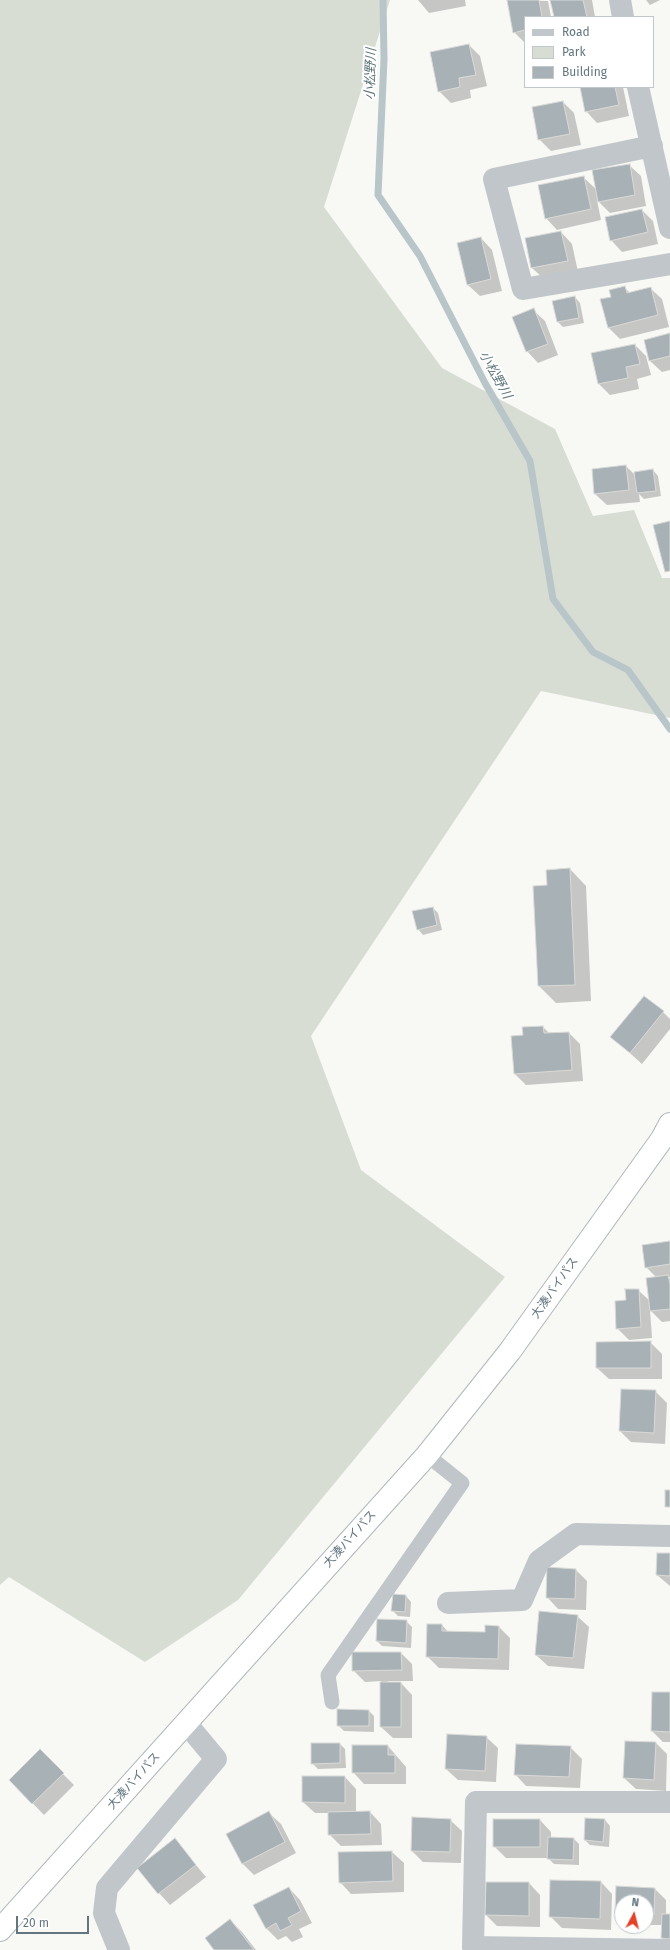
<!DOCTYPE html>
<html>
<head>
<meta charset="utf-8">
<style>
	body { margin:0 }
	#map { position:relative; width:670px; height:1950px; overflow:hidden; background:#f8f8f5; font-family:"Fira Sans",sans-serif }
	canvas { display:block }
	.legend { position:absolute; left:524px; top:16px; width:130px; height:72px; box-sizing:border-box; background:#fff; border:1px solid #c0c8cc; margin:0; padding:5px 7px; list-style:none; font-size:12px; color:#627680 }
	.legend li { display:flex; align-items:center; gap:8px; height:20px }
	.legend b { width:20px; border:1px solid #c0c8cc }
	.north { position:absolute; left:614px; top:1894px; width:40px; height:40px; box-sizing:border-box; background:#fff; border:1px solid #c0c8cc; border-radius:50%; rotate:7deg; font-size:11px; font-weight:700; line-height:16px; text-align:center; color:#627680 }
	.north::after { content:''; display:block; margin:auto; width:14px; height:18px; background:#e54028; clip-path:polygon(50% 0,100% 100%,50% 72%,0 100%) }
	.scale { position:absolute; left:16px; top:1916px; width:73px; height:18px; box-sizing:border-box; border:2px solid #627680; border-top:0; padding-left:5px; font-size:12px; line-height:14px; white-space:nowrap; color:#627680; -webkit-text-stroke:3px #fff; paint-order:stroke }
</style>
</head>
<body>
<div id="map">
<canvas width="670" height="1950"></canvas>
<ul class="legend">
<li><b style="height:5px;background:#c0c6c9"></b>Road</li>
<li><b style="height:11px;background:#d8ddd4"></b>Park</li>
<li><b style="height:11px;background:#a8b2b6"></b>Building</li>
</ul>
<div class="north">N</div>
<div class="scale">20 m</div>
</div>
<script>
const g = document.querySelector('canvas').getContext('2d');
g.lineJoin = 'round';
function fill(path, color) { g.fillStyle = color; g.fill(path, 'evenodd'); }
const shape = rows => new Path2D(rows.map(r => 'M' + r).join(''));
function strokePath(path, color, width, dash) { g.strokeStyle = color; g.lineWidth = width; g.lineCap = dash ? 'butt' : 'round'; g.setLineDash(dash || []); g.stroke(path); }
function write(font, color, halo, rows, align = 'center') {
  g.font = font + ' "Fira Sans","Noto Sans JP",sans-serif'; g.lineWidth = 4; g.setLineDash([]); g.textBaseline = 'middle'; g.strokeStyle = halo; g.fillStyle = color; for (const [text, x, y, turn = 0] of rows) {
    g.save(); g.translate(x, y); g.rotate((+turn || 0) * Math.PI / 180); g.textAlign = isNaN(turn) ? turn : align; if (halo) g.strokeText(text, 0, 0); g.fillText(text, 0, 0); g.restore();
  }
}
fill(shape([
	[0,0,390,0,324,207,442,368,555,429,593,516,634,510,662,578,670,578,670,718,541,691,311,1036,361,1170,505,1277,238,1600,145,1662,9,1577,0,1585]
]), '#d8ddd4');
fill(shape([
	[418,0,465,0,466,6,429,13],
	[508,0,548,1,551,17,525,17,525,43,514,32],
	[551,0,592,0,595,17,555,17],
	[646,0,660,0,650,5],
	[469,45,480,56,487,86,470,90,471,98,451,103,439,91],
	[581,87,623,87,629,116,597,123,586,111],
	[563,102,574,113,581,145,551,151,539,139],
	[629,165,641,176,646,206,610,213,597,200,601,220,557,230,546,218,583,177,597,190],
	[642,210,653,221,658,244,622,252,611,240],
	[561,232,572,244,578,272,544,279,532,268,527,239],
	[481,238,492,250,502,291,480,296,468,285],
	[624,287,630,293,650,288,662,299,669,327,620,339,609,328,612,297],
	[575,297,580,303,584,323,563,327,558,322],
	[533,310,545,321,558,355,538,363,527,351],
	[670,334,670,370,662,372,650,361],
	[635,345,646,356,651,375,637,379,639,389,610,395,599,384,592,354],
	[626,466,636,476,653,470,658,476,661,496,644,499,639,494,640,502,607,505,595,494,593,470],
	[570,869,586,886,591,1001,556,1003,539,986,548,886],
	[433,908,438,913,442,930,423,935,418,929],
	[663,1012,670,1019,670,1029,642,1064,612,1037],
	[543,1027,550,1034,569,1033,580,1044,583,1081,526,1085,515,1074,524,1036],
	[670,1242,670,1277,668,1277,670,1279,670,1321,662,1322,650,1310,652,1338,629,1340,617,1328,627,1301,638,1290,650,1301,657,1278,646,1267],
	[650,1342,662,1354,662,1379,609,1379,597,1368],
	[655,1391,667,1403,665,1444,631,1442,620,1431],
	[670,1554,670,1586,657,1575],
	[576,1570,587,1581,586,1610,558,1609,547,1597],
	[406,1596,411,1602,410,1617,398,1616,392,1610],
	[577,1616,589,1627,584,1669,548,1666,536,1655],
	[406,1621,412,1627,411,1648,382,1646,377,1641],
	[442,1625,448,1632,486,1633,499,1627,510,1638,509,1670,439,1668,427,1656],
	[353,1653,401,1653,412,1664,413,1681,388,1681,388,1683,401,1683,412,1695,412,1738,393,1738,381,1727,381,1681,365,1682,353,1670],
	[670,1693,670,1742,663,1742,652,1731],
	[369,1711,374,1716,374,1732,344,1731,338,1725],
	[486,1737,498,1748,496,1782,458,1780,446,1769],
	[656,1743,667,1754,666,1791,636,1789,624,1778],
	[340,1744,345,1749,346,1768,318,1769,312,1763],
	[388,1746,406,1767,406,1784,364,1784,353,1772],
	[570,1747,582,1759,580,1788,526,1786,515,1774],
	[40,1751,74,1785,44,1815,10,1780],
	[345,1777,356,1789,356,1813,370,1812,381,1824,382,1845,341,1846,329,1834,329,1813,315,1813,303,1802],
	[269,1813,281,1824,296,1853,254,1875,242,1863],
	[450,1820,462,1831,461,1863,423,1862,412,1851],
	[540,1820,551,1832,551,1838,574,1839,579,1844,579,1865,554,1864,548,1858,506,1858,494,1846],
	[605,1820,610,1826,609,1847,590,1845,585,1840],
	[175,1840,206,1877,170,1905,159,1893],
	[392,1852,404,1863,404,1892,351,1894,340,1882,339,1853],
	[551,1881,601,1882,612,1894,611,1930,562,1928,550,1916],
	[487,1883,529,1883,540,1895,540,1927,497,1926,486,1915],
	[617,1887,654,1888,666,1900,666,1915,670,1915,670,1944,662,1938,663,1925,646,1925,646,1902,622,1902,622,1919,616,1913],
	[289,1888,300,1900,312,1923,299,1929,303,1937,292,1942,286,1936,278,1940,266,1928],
	[230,1920,242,1932,256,1950,215,1950]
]), '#0003');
strokePath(shape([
	[383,0,384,59,378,195,420,256,485,383,530,461,553,599,593,652,628,670,670,729]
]), '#b8c6c9', 7);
const building = shape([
	[507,0,539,0,542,17,525,17,525,30,513,33,507,0],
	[550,0,583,0,587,17,554,17,550,0],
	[469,44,476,75,459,78,460,87,438,92,430,52,469,44],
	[580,87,615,87,619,105,585,112,580,87],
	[563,101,570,134,538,140,532,107,563,101],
	[630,164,635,195,598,202,592,170,630,164],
	[584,176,591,209,545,219,538,185,584,176],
	[642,209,648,232,610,241,605,217,642,209],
	[561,231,568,261,531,268,525,238,561,231],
	[481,237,491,279,467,285,457,243,481,237],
	[625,286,627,293,651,287,658,315,608,328,600,299,611,297,609,290,625,286],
	[575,296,579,318,557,322,552,301,575,296],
	[534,308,548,344,526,352,512,317,534,308],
	[670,333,670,356,649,361,644,340,670,333],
	[635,344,640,364,626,367,628,378,598,384,591,353,635,344],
	[626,465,629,490,594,494,592,469,626,465],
	[653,469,656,491,637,493,634,472,653,469],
	[670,521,670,571,665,572,653,525,670,521],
	[570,868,575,985,538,986,533,886,547,885,546,870,570,868],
	[433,907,437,925,417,930,412,911,433,907],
	[644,996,664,1011,630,1053,610,1037,644,996],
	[543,1026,544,1033,569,1032,572,1070,514,1074,511,1036,523,1035,522,1027,543,1026],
	[670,1241,670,1264,645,1268,642,1245,670,1241],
	[668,1275,670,1284,670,1309,650,1311,646,1278,668,1275],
	[625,1289,639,1289,641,1327,616,1329,615,1301,626,1300,625,1289],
	[651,1341,651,1368,596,1368,596,1342,651,1341],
	[621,1389,656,1390,654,1433,619,1431,621,1389],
	[665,1490,670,1490,670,1507,665,1507,665,1490],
	[657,1553,670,1553,670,1576,656,1575,657,1553],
	[547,1567,576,1569,575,1599,546,1598,547,1567],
	[393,1594,406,1595,405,1612,391,1611,393,1594],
	[539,1611,578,1615,573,1658,535,1655,539,1611],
	[377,1619,407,1620,406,1643,376,1641,377,1619],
	[427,1624,442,1624,442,1631,485,1632,485,1625,499,1626,498,1659,426,1657,427,1624],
	[352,1652,401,1652,402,1670,352,1671,352,1652],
	[380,1682,401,1682,401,1727,380,1727,380,1682],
	[652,1692,670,1692,670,1732,651,1731,652,1692],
	[337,1709,369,1710,369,1726,337,1726,337,1709],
	[447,1734,487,1736,485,1771,445,1769,447,1734],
	[625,1741,656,1742,654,1780,623,1778,625,1741],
	[311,1743,340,1743,340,1763,311,1764,311,1743],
	[516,1744,571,1746,569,1777,514,1775,516,1744],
	[352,1745,388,1745,388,1755,395,1755,395,1773,352,1773,352,1745],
	[40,1749,64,1773,32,1804,9,1780,40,1749],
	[302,1776,345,1776,345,1803,302,1802,302,1776],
	[269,1811,285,1842,242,1864,226,1834,269,1811],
	[370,1811,371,1834,328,1835,328,1812,370,1811],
	[412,1817,451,1819,450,1852,411,1851,412,1817],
	[585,1818,605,1819,603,1842,584,1840,585,1818],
	[493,1819,540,1819,540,1847,493,1847,493,1819],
	[548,1837,574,1838,573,1860,547,1859,548,1837],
	[175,1838,196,1865,158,1894,137,1868,175,1838],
	[392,1851,393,1881,339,1883,338,1852,392,1851],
	[550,1880,601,1881,600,1919,549,1917,550,1880],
	[486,1882,529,1882,529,1916,485,1915,486,1882],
	[616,1886,655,1888,654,1915,646,1914,646,1902,622,1902,622,1914,615,1913,616,1886],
	[289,1887,301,1911,288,1918,292,1925,280,1931,276,1923,266,1929,253,1905,289,1887],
	[662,1914,670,1914,670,1939,661,1938,662,1914],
	[230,1919,254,1950,214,1950,205,1938,230,1919]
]);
fill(building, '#a8b2b6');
strokePath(building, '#d9d9d7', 1);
const highway = shape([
	[0,1930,427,1455,510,1351,662,1139,670,1124]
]);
strokePath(highway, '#b1b7ba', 24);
strokePath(shape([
	[332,1702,328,1675,462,1483,427,1455]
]), '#c0c6c9', 15);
strokePath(shape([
	[620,0,623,17],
	[638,87,670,228],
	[652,146,494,179,523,289,670,264],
	[448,1603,522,1600,539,1561,576,1534,670,1536],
	[670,1802,476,1802,473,1947,670,1950],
	[119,1950,104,1913,107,1888,216,1759,186,1723]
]), '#c0c6c9', 22);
strokePath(highway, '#fff', 22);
write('12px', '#627680', '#fff', [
	["大湊バイパス",555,1288,-55],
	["大湊バイパス",350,1539,-48],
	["大湊バイパス",134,1781,-48]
]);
write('italic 13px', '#5e767b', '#fff', [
	["小松野川",371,74,-88],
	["小松野川",495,375,61]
]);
</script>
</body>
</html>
